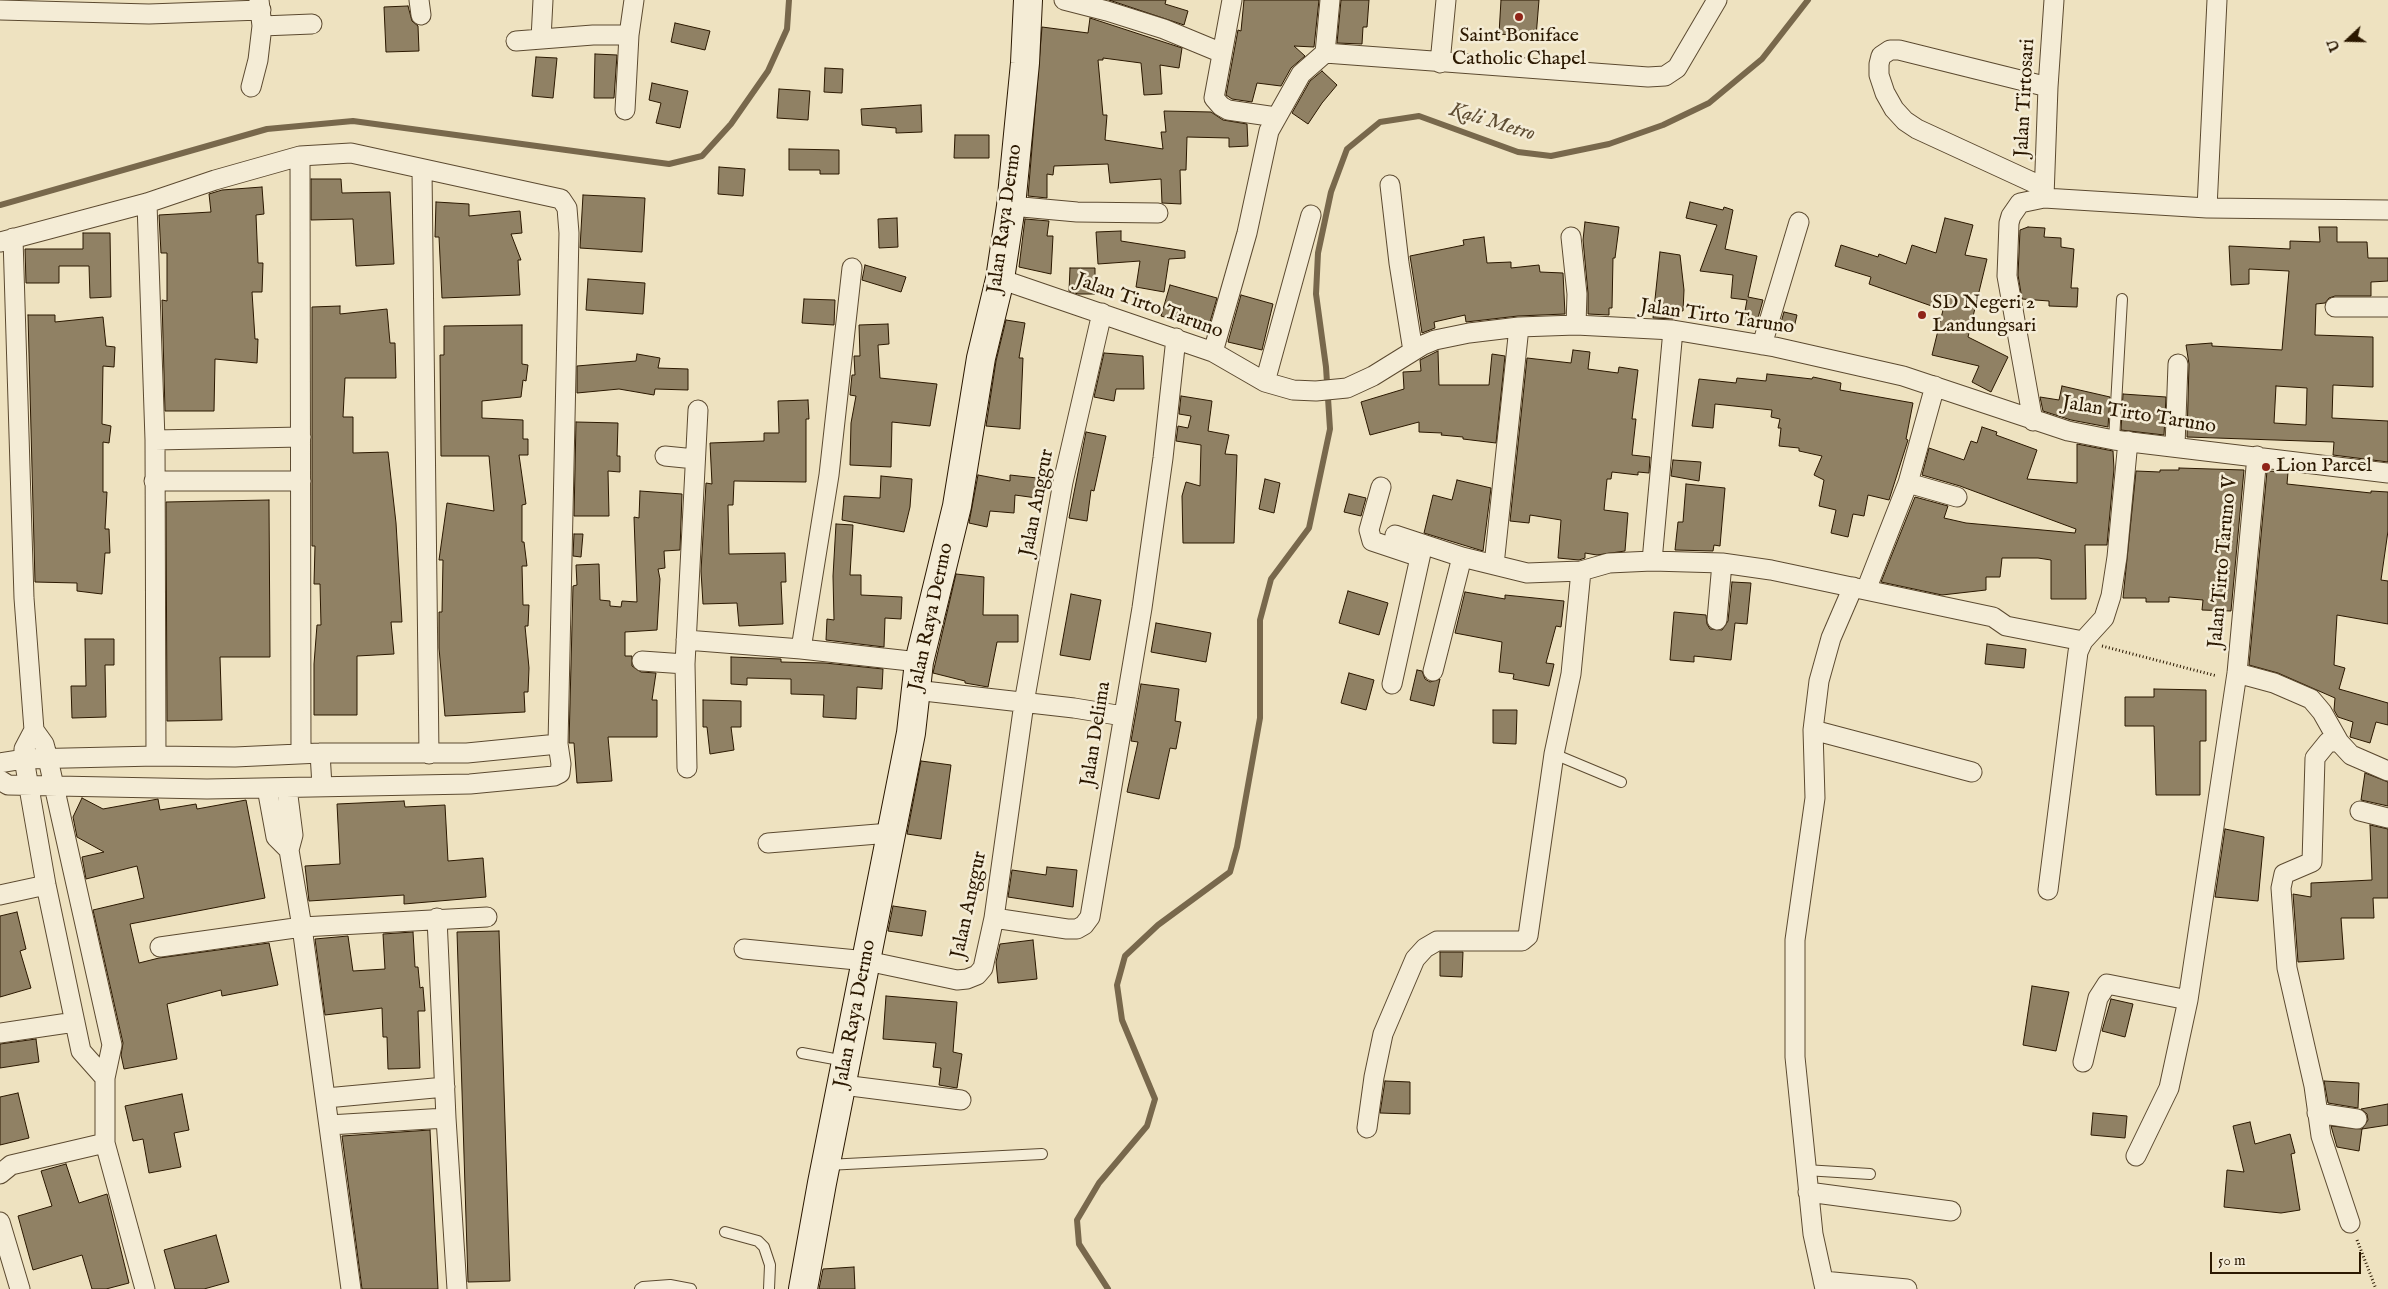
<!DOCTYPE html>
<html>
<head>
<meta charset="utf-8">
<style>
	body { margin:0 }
	#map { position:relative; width:2388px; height:1289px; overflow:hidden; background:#eee2c0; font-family:"IM FELL English",serif }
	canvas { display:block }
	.north { position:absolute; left:2323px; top:15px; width:50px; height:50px; -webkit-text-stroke:4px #f4ecd6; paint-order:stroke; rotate:249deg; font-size:14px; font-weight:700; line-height:20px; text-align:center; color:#2b1800 }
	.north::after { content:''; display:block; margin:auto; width:18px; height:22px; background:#2b1800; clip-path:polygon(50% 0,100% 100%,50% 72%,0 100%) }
	.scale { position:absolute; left:2210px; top:1252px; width:151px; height:22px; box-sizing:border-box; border:2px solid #2b1800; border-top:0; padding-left:6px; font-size:15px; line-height:18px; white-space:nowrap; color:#2b1800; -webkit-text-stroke:4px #f4ecd6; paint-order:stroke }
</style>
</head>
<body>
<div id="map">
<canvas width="2388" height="1289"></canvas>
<div class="north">U</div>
<div class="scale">50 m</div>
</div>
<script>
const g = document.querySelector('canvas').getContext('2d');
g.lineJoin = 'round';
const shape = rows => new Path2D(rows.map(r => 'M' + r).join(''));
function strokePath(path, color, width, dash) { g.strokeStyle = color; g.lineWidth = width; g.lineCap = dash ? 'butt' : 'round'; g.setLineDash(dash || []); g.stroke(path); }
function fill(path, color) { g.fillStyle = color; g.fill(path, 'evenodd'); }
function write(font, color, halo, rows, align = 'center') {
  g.font = font + ' "IM FELL English",serif'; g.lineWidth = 5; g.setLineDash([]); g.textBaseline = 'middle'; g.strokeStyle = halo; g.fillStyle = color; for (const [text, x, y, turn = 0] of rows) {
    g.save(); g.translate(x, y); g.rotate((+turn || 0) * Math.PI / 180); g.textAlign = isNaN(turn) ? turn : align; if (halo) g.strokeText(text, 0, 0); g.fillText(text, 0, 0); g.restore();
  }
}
strokePath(shape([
	[0,205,267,129,353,121,669,164,702,156,731,124,768,71,787,29,789,0],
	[1108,1289,1079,1244,1077,1220,1099,1183,1147,1126,1155,1099,1122,1020,1117,985,1125,956,1158,925,1230,872,1237,847,1260,718,1260,620,1271,579,1309,528,1330,429,1326,367,1316,294,1318,253,1331,192,1347,149,1380,122,1419,116,1518,152,1551,156,1609,144,1663,125,1709,103,1762,59,1808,0]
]), '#78684c', 6);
const building = shape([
	[1109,0,1166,0,1165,4,1188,11,1184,25,1109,0],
	[1244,0,1319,0,1314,47,1294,46,1305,56,1291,68,1281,86,1257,83,1252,102,1232,99,1226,95,1238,30,1241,31,1244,0],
	[1341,0,1369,0,1367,27,1363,27,1362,44,1337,43,1341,0],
	[1501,0,1539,0,1536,37,1499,34,1501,0],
	[408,6,412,21,418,26,419,51,386,52,384,7,408,6],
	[1090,18,1182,48,1179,68,1160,65,1162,94,1144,95,1141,63,1103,58,1103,60,1098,60,1103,115,1107,115,1105,140,1163,149,1161,132,1166,132,1164,111,1211,112,1223,120,1247,124,1248,146,1229,147,1229,138,1187,137,1186,170,1180,170,1181,204,1162,203,1161,179,1110,183,1108,164,1054,166,1053,175,1047,174,1047,198,1028,196,1042,27,1088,33,1090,18],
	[675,23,710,31,705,50,671,42,675,23],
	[595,54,617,55,614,98,594,98,595,54],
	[536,57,557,58,553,98,532,96,536,57],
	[825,68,843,69,842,93,824,92,825,68],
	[1322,71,1337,85,1322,103,1308,124,1292,113,1310,81,1322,71],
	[652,83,688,91,680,128,656,123,661,103,649,100,652,83],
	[779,89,810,91,808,120,777,118,779,89],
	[921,105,922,132,896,133,896,128,862,125,861,109,921,105],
	[955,135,989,135,989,158,954,158,955,135],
	[789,149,839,150,839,174,820,174,820,170,789,170,789,149],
	[719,167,745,169,743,196,718,194,719,167],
	[311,179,341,179,342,193,390,192,394,264,356,266,353,219,311,220,311,179],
	[262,187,264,214,256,215,258,263,263,263,262,292,252,292,255,339,258,339,257,363,215,359,214,411,165,411,162,300,167,301,167,253,161,253,159,215,211,212,209,194,222,190,262,187],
	[583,195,645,198,642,252,580,248,583,195],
	[436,202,469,204,469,216,520,211,522,233,511,234,521,260,518,260,520,295,442,298,439,237,435,237,436,202],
	[1690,202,1723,210,1724,207,1733,210,1725,249,1757,256,1748,297,1763,300,1756,325,1743,322,1747,300,1731,298,1733,275,1700,271,1717,225,1686,218,1690,202],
	[897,218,898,247,879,248,878,219,897,218],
	[1945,218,1973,225,1965,255,1987,259,1968,337,2008,357,1991,392,1972,382,1979,366,1932,355,1943,310,1869,284,1871,277,1835,266,1841,245,1878,257,1879,254,1906,264,1912,245,1936,253,1945,218],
	[1025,219,1049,221,1047,236,1053,236,1051,274,1019,267,1025,219],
	[1585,222,1619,227,1615,258,1613,258,1612,308,1609,308,1609,315,1588,314,1588,293,1583,240,1585,222],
	[2028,227,2045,228,2044,237,2061,238,2061,247,2074,249,2071,288,2078,288,2077,307,2049,306,2049,301,2022,299,2018,275,2020,230,2028,227],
	[2319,227,2337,227,2337,242,2367,242,2368,258,2388,258,2388,281,2371,282,2371,296,2335,296,2329,298,2325,303,2316,304,2315,335,2373,337,2373,387,2333,385,2332,418,2388,421,2388,462,2333,455,2334,442,2187,437,2189,364,2186,345,2212,343,2212,346,2282,350,2289,271,2249,269,2249,284,2231,285,2229,246,2290,249,2290,241,2320,242,2319,227],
	[2276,386,2307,388,2306,425,2274,423,2276,386],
	[1121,231,1121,241,1185,251,1185,258,1169,259,1164,292,1136,287,1140,261,1098,264,1096,232,1121,231],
	[83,233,110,233,111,297,90,298,89,266,59,266,59,283,26,283,25,249,83,249,83,233],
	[1484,237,1487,263,1511,262,1511,268,1539,265,1540,272,1563,273,1565,314,1518,316,1466,322,1465,315,1434,322,1435,328,1422,333,1410,256,1464,245,1463,240,1484,237],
	[1660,252,1680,255,1684,290,1683,311,1673,310,1673,319,1653,318,1660,252],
	[865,265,906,277,901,292,862,280,865,265],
	[1070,268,1095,268,1095,294,1078,294,1069,291,1070,268],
	[588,279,645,283,643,314,586,310,588,279],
	[1170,285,1217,298,1208,329,1161,316,1170,285],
	[1241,295,1273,304,1262,350,1228,342,1241,295],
	[804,299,835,300,834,325,802,323,804,299],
	[340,306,340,314,387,309,390,343,395,343,396,378,345,378,343,417,353,417,353,453,388,452,396,523,402,622,391,622,394,654,357,656,357,715,314,715,314,664,317,625,321,625,320,584,314,584,315,546,312,546,312,307,340,306],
	[1784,312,1797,315,1793,332,1779,329,1784,312],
	[28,315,55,315,55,322,103,317,106,346,115,347,114,367,103,366,102,424,111,426,109,443,103,442,103,492,107,492,105,529,109,529,110,553,105,553,102,594,77,591,77,583,35,582,28,315],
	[1006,320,1025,323,1019,358,1023,358,1020,429,986,426,996,361,1006,320],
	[888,324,889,344,878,345,880,378,937,384,930,426,892,422,891,467,850,465,851,423,856,396,850,395,852,375,855,375,854,356,860,356,859,325,888,324],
	[522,325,522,364,528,365,526,381,523,380,521,397,482,401,482,418,523,420,523,439,528,439,528,455,519,455,526,504,522,505,522,542,524,542,527,566,522,566,523,605,529,605,528,626,525,626,529,668,528,692,524,692,525,712,445,716,439,648,439,612,442,612,443,560,439,560,447,503,494,511,489,456,441,456,440,355,444,355,444,326,522,325],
	[1573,350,1590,352,1588,369,1618,373,1619,367,1638,370,1632,419,1636,419,1632,455,1650,457,1649,473,1638,472,1638,475,1612,472,1611,479,1607,479,1604,510,1628,513,1625,551,1597,555,1585,553,1585,558,1579,560,1558,558,1561,520,1530,515,1529,523,1510,521,1527,358,1571,363,1573,350],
	[1438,351,1439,385,1489,385,1492,354,1505,356,1496,443,1463,439,1463,437,1441,435,1442,433,1419,432,1419,422,1370,435,1361,402,1404,389,1403,372,1421,371,1420,360,1438,351],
	[1104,353,1143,356,1144,389,1116,389,1114,401,1094,397,1104,353],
	[637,354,660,358,658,368,688,369,688,390,655,389,654,395,619,389,577,393,577,366,636,361,637,354],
	[1767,374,1812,379,1813,377,1841,383,1840,390,1913,403,1906,439,1908,440,1889,500,1868,495,1864,516,1853,514,1848,537,1831,533,1836,510,1819,506,1824,480,1814,475,1822,456,1799,451,1799,448,1779,446,1781,428,1778,428,1780,419,1771,417,1772,410,1715,404,1713,428,1692,426,1699,379,1736,383,1737,378,1766,381,1767,374],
	[2062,386,2110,397,2108,427,2071,420,2043,411,2040,397,2059,400,2062,386],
	[2123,394,2166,397,2164,435,2121,430,2123,394],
	[1181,396,1212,401,1208,431,1229,435,1225,454,1237,455,1234,543,1183,543,1182,496,1186,482,1200,486,1201,445,1176,441,1178,426,1188,428,1191,416,1179,414,1181,396],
	[808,400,809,419,806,419,806,482,734,481,733,505,728,505,729,554,785,553,786,582,781,582,783,624,739,626,737,603,703,604,701,571,706,483,712,484,710,443,764,441,764,433,779,433,778,401,808,400],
	[576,422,618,423,617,456,620,456,620,472,608,471,609,516,574,516,576,422],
	[1982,427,1997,432,1996,435,2037,450,2027,479,2077,483,2077,444,2113,451,2114,469,2107,545,2085,545,2086,599,2051,599,2051,560,2038,558,2002,558,2000,577,1986,577,1986,590,1942,595,1881,582,1915,497,1948,506,1944,518,1966,523,2075,533,2076,529,1960,486,1922,475,1929,448,1964,460,1971,441,1977,443,1982,427],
	[1086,432,1106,436,1094,491,1091,490,1087,521,1069,518,1086,432],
	[1673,460,1701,462,1699,481,1671,476,1673,460],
	[2179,468,2244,470,2231,611,2202,610,2203,600,2169,597,2169,602,2146,602,2146,598,2123,598,2136,471,2160,472,2160,470,2179,470,2179,468],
	[2267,471,2288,472,2287,484,2371,493,2371,491,2388,492,2388,531,2381,580,2388,581,2388,624,2337,615,2334,665,2345,668,2339,689,2388,703,2388,725,2376,722,2370,743,2350,737,2353,722,2338,717,2334,710,2335,698,2278,673,2249,665,2267,471],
	[978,475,1010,481,1010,475,1046,479,1044,499,1015,495,1014,513,990,511,987,527,969,523,978,475],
	[881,476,912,479,910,507,904,532,842,520,844,496,880,498,881,476],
	[1265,479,1280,483,1274,513,1259,509,1265,479],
	[1457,480,1491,488,1483,551,1424,533,1433,495,1452,500,1457,480],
	[1686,484,1725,488,1720,546,1714,545,1713,551,1675,550,1678,522,1683,522,1686,484],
	[640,491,682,494,680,550,664,551,665,568,658,569,660,579,657,630,625,632,625,656,632,656,632,666,641,672,656,673,652,700,657,700,657,737,608,737,612,781,577,783,574,743,569,743,573,586,577,585,576,565,599,564,600,600,610,601,610,606,621,607,622,601,637,602,634,517,639,518,640,491],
	[1349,494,1366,498,1361,516,1344,512,1349,494],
	[269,500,270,657,220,657,222,720,167,721,166,502,269,500],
	[836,524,853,525,850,575,861,575,861,595,902,597,901,619,885,618,884,647,826,640,827,619,834,620,833,576,836,524],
	[574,534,583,534,581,557,573,556,574,534],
	[956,574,984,577,983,615,1018,615,1018,642,997,642,988,687,965,683,965,681,933,673,956,574],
	[1732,582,1751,583,1747,624,1735,623,1731,660,1694,656,1694,662,1670,660,1674,612,1706,615,1707,624,1710,629,1722,630,1728,621,1732,582],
	[1348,591,1388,603,1379,635,1339,623,1348,591],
	[1465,592,1505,599,1505,595,1564,601,1561,627,1556,626,1546,663,1554,664,1549,686,1513,679,1514,674,1499,672,1502,642,1455,633,1465,592],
	[1071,594,1101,600,1090,660,1060,655,1071,594],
	[1156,623,1211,633,1206,662,1151,652,1156,623],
	[85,639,114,639,114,665,105,665,106,717,72,718,71,686,86,686,85,639],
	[1987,644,2026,649,2024,668,1985,664,1987,644],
	[731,657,781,659,781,662,825,663,883,669,882,689,857,687,856,719,823,717,824,695,791,694,791,679,747,678,747,685,731,684,731,657],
	[1417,670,1422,671,1425,679,1430,682,1440,679,1434,706,1410,700,1417,670],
	[1349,673,1374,680,1366,710,1341,703,1349,673],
	[1141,684,1179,689,1175,721,1181,722,1176,749,1170,748,1159,799,1127,792,1138,742,1131,741,1141,684],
	[2154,689,2206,690,2206,741,2200,741,2200,795,2156,795,2154,726,2125,726,2125,697,2154,697,2154,689],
	[703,700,741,701,741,727,731,727,734,750,710,754,707,727,703,727,703,700],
	[1493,710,1517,710,1516,744,1493,743,1493,710],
	[921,761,951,765,941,839,907,834,921,761],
	[2365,773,2388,782,2388,806,2361,800,2365,773],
	[82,798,103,809,158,799,160,810,196,804,197,809,246,800,265,898,130,924,139,963,159,958,269,943,278,985,222,996,221,990,167,1004,177,1059,124,1069,121,1055,123,1043,93,910,144,898,137,866,86,879,82,857,104,852,77,837,73,817,82,798],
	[404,801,405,807,445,805,448,861,483,858,486,897,404,904,404,895,309,901,305,866,340,864,337,804,404,801],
	[2370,825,2388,829,2388,898,2373,898,2374,918,2341,918,2344,959,2298,962,2293,894,2311,897,2311,883,2372,880,2370,825],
	[2225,829,2264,837,2258,901,2215,897,2225,829],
	[1047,867,1077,870,1073,907,1008,897,1012,870,1046,875,1047,867],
	[893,906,926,911,922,936,888,931,893,906],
	[17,912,26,949,20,951,31,988,0,997,0,916,17,912],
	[499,931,510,1281,468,1282,457,932,499,931],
	[413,932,415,967,418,967,420,988,423,987,425,1011,418,1011,420,1068,388,1069,387,1037,383,1037,382,1008,325,1015,315,939,348,936,353,971,385,969,383,934,413,932],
	[1033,940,1037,979,998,983,996,962,1000,944,1033,940],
	[1440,952,1463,952,1462,977,1440,976,1440,952],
	[2032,986,2069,992,2056,1051,2023,1045,2032,986],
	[886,996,957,1002,953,1052,962,1054,957,1088,939,1085,941,1068,933,1067,936,1043,883,1039,886,996],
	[2111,999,2133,1004,2125,1037,2102,1031,2111,999],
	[36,1039,39,1062,0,1068,0,1044,36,1039],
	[1385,1081,1410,1082,1410,1114,1380,1113,1385,1081],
	[2324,1081,2359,1083,2358,1108,2328,1103,2324,1081],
	[18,1093,29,1138,0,1145,0,1097,18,1093],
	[182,1094,189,1130,174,1133,181,1167,149,1173,143,1139,133,1141,125,1106,182,1094],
	[2388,1104,2388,1125,2362,1129,2359,1151,2337,1147,2331,1126,2362,1129,2368,1120,2367,1114,2361,1109,2388,1104],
	[2093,1113,2127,1116,2125,1138,2091,1135,2093,1113],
	[2250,1122,2255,1144,2290,1134,2295,1153,2291,1154,2300,1210,2281,1213,2224,1207,2227,1170,2244,1172,2233,1126,2250,1122],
	[430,1130,438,1289,362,1289,342,1136,430,1130],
	[66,1164,79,1203,107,1194,129,1283,106,1289,92,1289,82,1255,33,1270,18,1216,52,1206,41,1171,66,1164],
	[216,1235,229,1282,204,1289,175,1289,164,1250,216,1235],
	[854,1267,855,1289,819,1289,823,1269,854,1267]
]);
fill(building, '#908164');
strokePath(building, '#2b1800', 1);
const lane = shape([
	[2114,440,2122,299],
	[1554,754,1621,782],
	[802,1053,845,1061],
	[827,1165,1042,1154],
	[1805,1170,1870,1174],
	[725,1232,758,1241,764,1247,770,1265,769,1289],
	[640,1289,643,1287,670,1285,691,1289]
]);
const street = shape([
	[419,0,421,15],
	[1064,0,1107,11,1164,29,1222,53],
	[1232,0,1214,98,1221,106,1228,110,1276,117],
	[0,10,149,14,261,10],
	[262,26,312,24],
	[541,39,543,0],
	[516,41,593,35,629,35],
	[1325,53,1330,0],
	[1440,63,1446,0],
	[251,87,258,60,262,26,259,0],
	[625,110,629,35,634,0],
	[300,156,301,753],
	[422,170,429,754],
	[1390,185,1399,263,1413,351],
	[2043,187,1917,129,1905,121,1894,109,1885,93,1879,75,1879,64,1881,56,1890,50,1899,50,2048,87],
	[2044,197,2048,87,2054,0],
	[147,203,155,440,156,756],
	[1011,206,1077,212,1158,213],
	[2207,208,2217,0],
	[1571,237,1577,294,1576,325],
	[13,238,24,598,34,730,24,749,24,759,46,885,81,1051,105,1078],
	[0,242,147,203,215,180,300,156,351,153,561,199,567,208,569,233,558,744,561,764,560,773,554,776,470,784,207,789,8,785,0,780],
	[1000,279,1213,352,1265,382,1293,390,1316,391,1347,388,1373,376,1423,345,1435,340,1469,333,1519,327,1576,325,1673,330,1775,347,1903,376,2068,431,2114,440,2388,473],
	[2335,307,2388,307],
	[1762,345,1799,222],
	[1213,352,1247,233,1269,131,1301,74,1325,53,1648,77,1665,76,1677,68,1717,0],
	[1265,382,1311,215],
	[2033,421,2007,276,2009,223,2011,216,2020,203,2044,198,2207,208,2388,210],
	[155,440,301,437],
	[2175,446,2178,364],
	[665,456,695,459],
	[154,481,301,481],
	[1908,483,1957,497],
	[1381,487,1369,530,1372,541,1420,557],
	[1395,535,1462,557,1527,573,1581,571,1609,563,1652,561,1722,563,1771,570,1993,617,2006,626,2083,641],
	[1652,561,1673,330],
	[1494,565,1519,327],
	[1866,590,1908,483,1935,386],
	[1717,620,1722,563],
	[686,640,801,649,919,662],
	[801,649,829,475,852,268],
	[642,661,685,664],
	[1433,671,1462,557],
	[2237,673,2274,683,2311,699,2322,712,2339,742,2351,755,2388,771],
	[1392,684,1423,544],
	[915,690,1074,708,1123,716],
	[34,730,44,744,48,759,112,1045,105,1078,105,1143,145,1289],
	[1813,730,1972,772],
	[2339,742,2328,742,2315,758,2312,862,2284,874,2281,888,2287,968,2314,1086,2321,1136,2350,1223],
	[320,753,322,786],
	[0,763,24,759,156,756,235,757,320,753,467,753,558,744],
	[687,768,685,664,698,410],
	[267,788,276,837,289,850],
	[287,788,293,835,289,850,302,927,351,1289],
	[2360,811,2388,818],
	[768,843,890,833],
	[2048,890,2078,652,2083,641,2104,618,2111,596,2117,557,2128,441],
	[0,895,46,885],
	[437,918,446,1118,457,1289],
	[994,918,1067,929,1077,929,1084,925,1090,917,1142,608,1163,458,1176,338],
	[160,947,302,927,487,917],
	[744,949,867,961,957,980,967,979,977,975,983,968,994,918,1024,703,1063,482,1102,313],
	[0,1033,75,1022],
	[2083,1062,2098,998,2107,984,2188,1000],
	[843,1085,961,1100],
	[326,1098,445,1087],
	[2317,1113,2357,1119],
	[329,1125,446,1118],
	[1367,1128,1374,1077,1383,1034,1415,959,1425,948,1437,941,1522,941,1528,936,1554,754,1571,674,1581,571],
	[2136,1156,2169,1088,2188,1000,2237,673,2257,456],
	[0,1174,11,1165,105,1143],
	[1808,1192,1951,1211],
	[0,1222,20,1289],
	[1823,1281,1907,1289],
	[1825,1289,1813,1234,1795,1057,1795,940,1815,798,1813,730,1819,681,1831,638,1853,587]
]);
const secondary = shape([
	[803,1289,822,1183,911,733,919,662,957,506,981,358,1000,279,1011,206,1025,63,1028,0]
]);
strokePath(lane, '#5c4a30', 12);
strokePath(street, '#5c4a30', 21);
strokePath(secondary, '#2b1800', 30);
strokePath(shape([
	[2102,646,2217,676],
	[2357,1240,2376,1289]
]), '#2b1800', 3, [1, 2.5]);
strokePath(lane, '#f4ecd6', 10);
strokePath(street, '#f4ecd6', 19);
strokePath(secondary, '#f4ecd6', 28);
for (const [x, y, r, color] of [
	[1519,17,5,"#8f2418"],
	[1922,315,5,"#8f2418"],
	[2266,467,5,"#8f2418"]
]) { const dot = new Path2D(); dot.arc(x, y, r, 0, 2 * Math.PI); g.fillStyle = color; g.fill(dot); strokePath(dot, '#f4ecd6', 2); }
write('20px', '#2b1800', '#f4ecd6', [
	["Saint Boniface",1519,37,"center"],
	["Catholic Chapel",1519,60,"center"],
	["SD Negeri 2",1932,304],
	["Landungsari",1932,327],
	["Lion Parcel",2276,467]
], 'left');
write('20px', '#2b1800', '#f4ecd6', [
	["Jalan Tirtosari",2026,98,-87],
	["Jalan Raya Dermo",1006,219,-82],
	["Jalan Tirto Taruno",1149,307,20],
	["Jalan Tirto Taruno",1717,318,8],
	["Jalan Tirto Taruno",2139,416,9],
	["Jalan Anggur",1038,503,-79],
	["Jalan Tirto Taruno V",2224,562,-85],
	["Jalan Raya Dermo",932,617,-78],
	["Jalan Delima",1097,734,-81],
	["Jalan Anggur",970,905,-78],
	["Jalan Raya Dermo",856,1014,-79]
]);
write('italic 21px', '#5f4d33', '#f4ecd6', [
	["Kali Metro",1492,123,17]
]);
</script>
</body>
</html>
